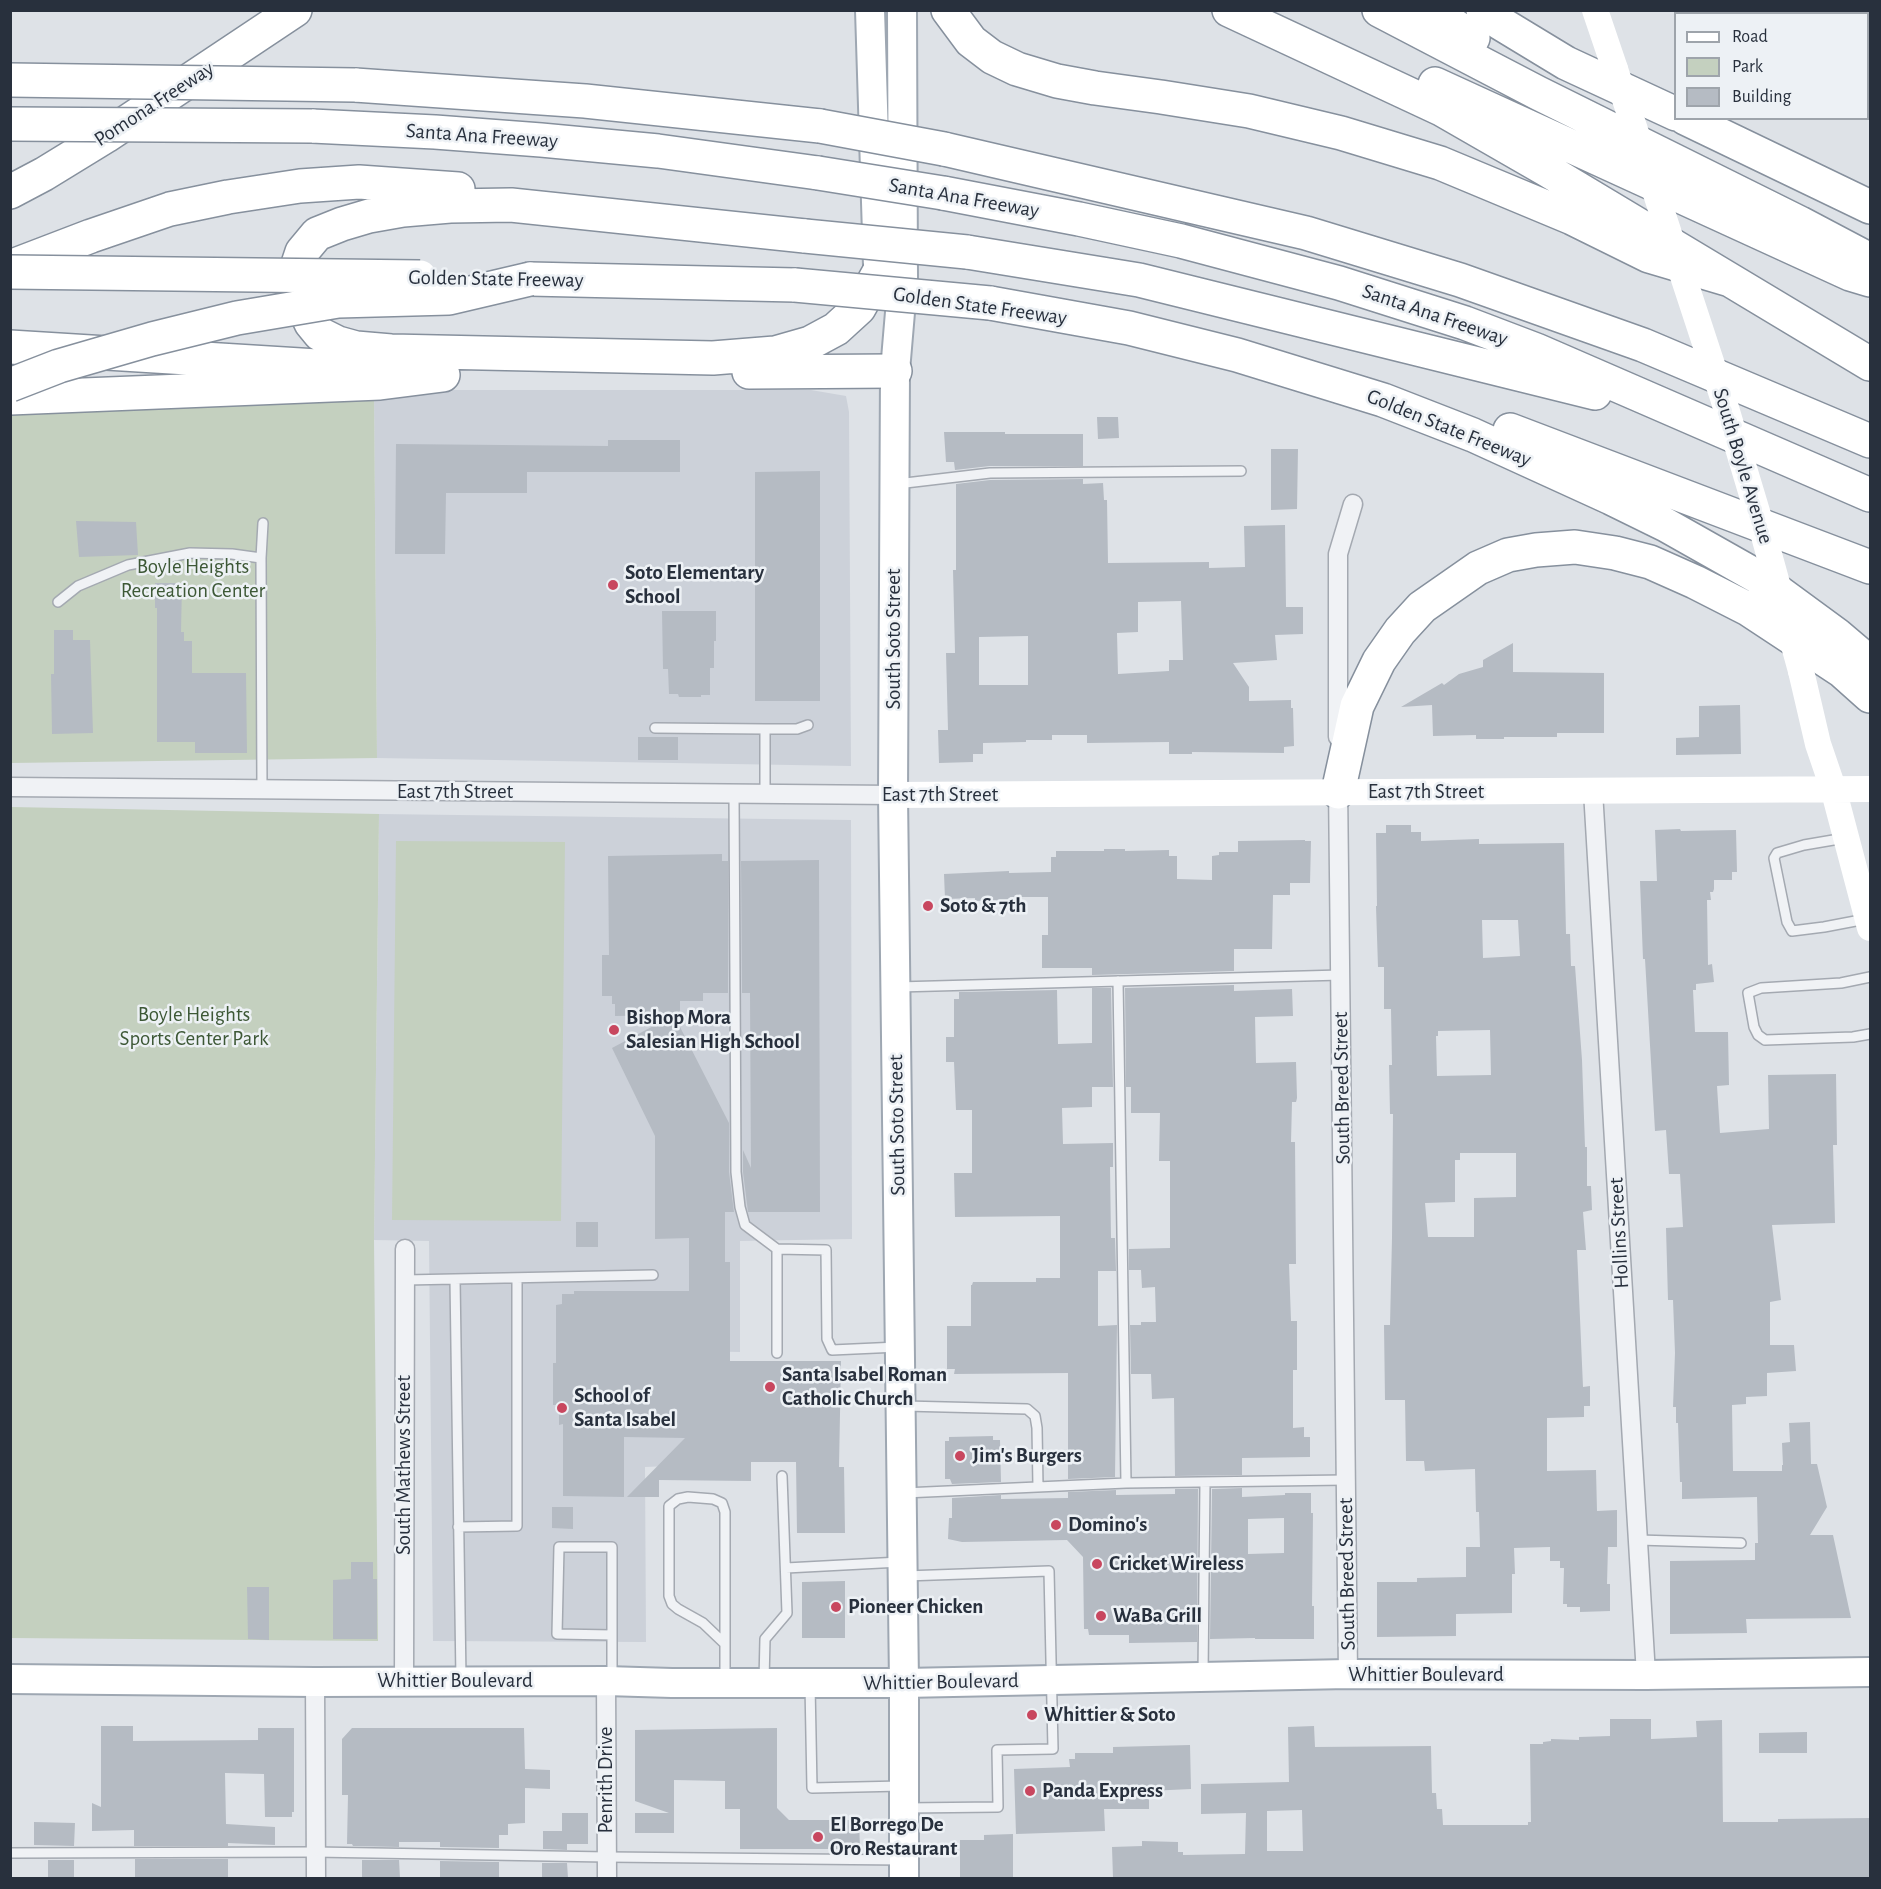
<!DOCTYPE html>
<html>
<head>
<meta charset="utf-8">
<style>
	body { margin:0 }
	#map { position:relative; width:1881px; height:1889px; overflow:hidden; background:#dee2e7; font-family:"Alegreya Sans",sans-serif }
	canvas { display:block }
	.frame { position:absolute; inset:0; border:12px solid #28303d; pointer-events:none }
	.legend { position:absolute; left:1674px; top:12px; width:195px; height:108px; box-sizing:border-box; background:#edf1f5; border:2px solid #9ea4ab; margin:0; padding:8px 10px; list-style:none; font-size:18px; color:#28303d }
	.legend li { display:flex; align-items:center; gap:12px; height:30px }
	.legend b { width:30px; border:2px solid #9ea4ab }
</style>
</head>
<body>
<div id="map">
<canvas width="1881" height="1889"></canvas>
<div class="frame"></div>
<ul class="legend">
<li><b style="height:8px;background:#fff"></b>Road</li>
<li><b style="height:16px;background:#c4d0bf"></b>Park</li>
<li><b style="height:16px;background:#b5bbc3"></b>Building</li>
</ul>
</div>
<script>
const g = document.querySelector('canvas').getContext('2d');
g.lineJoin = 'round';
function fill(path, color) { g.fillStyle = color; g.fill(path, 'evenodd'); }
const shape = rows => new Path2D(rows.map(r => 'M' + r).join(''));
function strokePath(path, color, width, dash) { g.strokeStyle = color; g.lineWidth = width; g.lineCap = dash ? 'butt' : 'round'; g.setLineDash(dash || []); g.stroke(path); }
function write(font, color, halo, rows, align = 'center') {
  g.font = font + ' "Alegreya Sans",sans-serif'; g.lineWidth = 5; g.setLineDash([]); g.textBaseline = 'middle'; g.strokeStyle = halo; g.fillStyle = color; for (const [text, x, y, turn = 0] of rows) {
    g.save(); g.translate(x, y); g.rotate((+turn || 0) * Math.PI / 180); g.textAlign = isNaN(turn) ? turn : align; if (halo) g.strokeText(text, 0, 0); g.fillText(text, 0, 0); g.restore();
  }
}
fill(shape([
	[374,390,811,390,846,396,849,412,851,766,377,758],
	[379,814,851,820,852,1239,740,1241,740,1352,694,1351,693,1465,645,1467,646,1642,433,1641,429,1241,374,1240]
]), '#ccd1d9');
fill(shape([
	[374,390,377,758,11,763,11,406],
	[11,807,379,814,374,1240,378,1641,11,1638],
	[396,841,565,842,561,1221,392,1220]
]), '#c4d0bf');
fill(shape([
	[1097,417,1118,417,1119,438,1098,439],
	[944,432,1005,432,1005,434,1083,434,1083,466,990,466,955,470,954,462,946,462],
	[608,440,680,440,680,472,527,472,527,493,446,493,445,554,395,554,396,444,608,446],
	[1271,449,1298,449,1297,509,1271,510],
	[820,471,820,701,755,701,755,472],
	[1083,479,1083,484,1103,483,1104,500,1107,500,1108,563,1209,562,1209,568,1245,567,1244,526,1285,525,1286,607,1303,607,1303,634,1275,635,1277,660,1233,663,1249,687,1249,701,1291,700,1291,708,1293,708,1294,746,1284,747,1284,753,1192,752,1192,754,1169,754,1169,742,1087,743,1087,735,1052,735,1052,740,1026,740,1026,742,983,743,983,754,973,754,973,762,939,763,938,730,948,730,946,653,955,653,953,570,956,570,956,484,990,480],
	[1181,601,1183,660,1169,660,1169,671,1118,674,1117,633,1138,632,1138,602],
	[1028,636,1028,685,979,685,979,637],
	[76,521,136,522,138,555,79,557],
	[155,583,182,583,181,632,184,632,184,641,192,641,192,673,246,673,247,753,195,753,195,742,157,742,157,608,155,608],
	[662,611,716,611,716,641,714,641,714,668,710,668,710,695,701,695,701,697,679,697,678,694,669,694,668,669,663,669],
	[54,630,73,630,73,640,90,640,93,733,52,734,51,674,54,674],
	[1513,643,1513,672,1604,673,1604,733,1557,733,1557,737,1504,737,1504,739,1476,739,1476,735,1433,736,1432,705,1401,707,1442,683,1444,685,1459,674,1483,667,1483,660],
	[1740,705,1741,754,1676,755,1676,738,1699,737,1699,706],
	[638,737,678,737,678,760,638,760],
	[1386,825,1411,825,1411,832,1421,832,1421,841,1479,839,1479,844,1564,843,1566,934,1570,934,1571,966,1575,966,1582,1060,1585,1147,1587,1147,1587,1186,1591,1186,1592,1210,1583,1212,1586,1250,1577,1250,1583,1387,1590,1386,1590,1406,1584,1406,1584,1417,1547,1418,1547,1471,1596,1470,1597,1511,1617,1510,1617,1547,1608,1547,1607,1584,1610,1584,1610,1611,1580,1612,1580,1607,1567,1607,1567,1604,1563,1604,1564,1568,1560,1568,1560,1561,1550,1561,1550,1547,1514,1548,1515,1574,1512,1574,1512,1613,1456,1614,1456,1636,1377,1637,1377,1582,1417,1582,1417,1578,1466,1577,1466,1547,1480,1547,1479,1512,1476,1512,1475,1469,1425,1471,1424,1461,1406,1461,1405,1400,1385,1400,1384,1325,1390,1325,1392,1238,1393,1114,1390,1114,1389,1065,1392,1065,1391,1009,1384,1009,1384,967,1378,967,1376,906,1377,906,1376,833,1386,833],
	[1482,920,1518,920,1520,956,1483,958],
	[1490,1030,1491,1075,1437,1076,1436,1036,1438,1036,1438,1031],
	[1460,1153,1516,1153,1516,1197,1474,1198,1474,1237,1428,1237,1425,1203,1455,1202,1455,1160,1460,1160],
	[1680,829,1681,831,1736,830,1737,872,1732,872,1732,880,1714,880,1714,889,1713,892,1710,892,1711,900,1707,900,1708,965,1712,964,1714,982,1696,984,1696,990,1693,990,1695,1032,1728,1032,1729,1085,1717,1086,1720,1133,1769,1129,1768,1075,1836,1074,1837,1145,1833,1145,1835,1223,1772,1225,1781,1300,1770,1302,1770,1345,1794,1345,1796,1371,1767,1373,1767,1396,1746,1397,1746,1404,1732,1405,1733,1471,1782,1471,1782,1465,1783,1465,1782,1443,1790,1442,1789,1423,1810,1422,1811,1464,1817,1464,1827,1507,1810,1535,1833,1535,1851,1618,1746,1619,1747,1633,1670,1634,1670,1561,1755,1560,1755,1543,1758,1543,1757,1497,1682,1499,1682,1482,1680,1482,1678,1423,1676,1423,1676,1407,1673,1407,1675,1353,1673,1300,1668,1300,1666,1228,1683,1227,1680,1174,1669,1174,1666,1130,1655,1131,1645,959,1643,959,1640,881,1657,881,1655,830],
	[1305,840,1305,841,1311,841,1310,883,1290,883,1290,895,1273,895,1272,949,1234,949,1234,971,1092,975,1092,968,1042,968,1042,935,1048,935,1048,897,1010,897,1009,900,975,901,975,898,945,899,944,874,1009,871,1009,873,1051,872,1051,857,1056,857,1056,851,1104,851,1104,849,1125,849,1125,851,1169,850,1169,856,1177,856,1177,879,1212,880,1212,856,1219,855,1219,852,1238,852,1238,841],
	[722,854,722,861,728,861,728,993,703,993,703,1001,680,1001,680,1027,729,1123,729,1172,734,1212,725,1212,725,1262,730,1262,730,1361,841,1361,839,1467,844,1467,845,1533,797,1533,796,1462,751,1462,751,1481,659,1480,659,1497,627,1497,685,1438,624,1437,624,1497,563,1496,563,1424,559,1425,559,1405,553,1405,553,1363,556,1363,556,1305,562,1304,562,1294,574,1294,574,1291,689,1291,689,1238,655,1239,655,1136,612,1048,674,1015,615,1016,615,1004,612,1004,612,996,602,996,602,955,609,955,608,856],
	[819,860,820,1212,748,1212,743,1172,743,1150,751,1168,750,993,742,993,741,861],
	[1234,985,1234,991,1292,989,1293,1016,1255,1017,1256,1063,1296,1062,1297,1098,1296,1102,1292,1102,1291,1142,1295,1142,1296,1264,1289,1264,1291,1321,1297,1321,1297,1370,1293,1370,1293,1428,1304,1427,1304,1437,1310,1437,1310,1457,1242,1458,1242,1475,1175,1476,1174,1398,1152,1399,1151,1374,1131,1374,1130,1325,1141,1325,1141,1322,1156,1322,1155,1287,1142,1288,1141,1270,1129,1270,1129,1249,1170,1248,1170,1161,1159,1161,1160,1113,1131,1113,1131,1087,1126,1087,1125,988],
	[1092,988,1111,988,1113,1087,1092,1087,1092,1107,1062,1108,1063,1144,1113,1143,1113,1167,1110,1167,1111,1238,1115,1238,1116,1271,1098,1271,1098,1326,1117,1325,1115,1477,1068,1479,1068,1373,954,1374,955,1369,947,1369,947,1326,971,1326,971,1285,972,1285,973,1282,1036,1282,1036,1278,1060,1278,1060,1216,955,1217,954,1173,972,1173,972,1110,956,1110,954,1062,946,1062,946,1037,954,1037,954,999,959,999,959,992,1057,990,1058,1044,1092,1043],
	[576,1222,598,1222,598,1247,576,1247],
	[993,1436,993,1440,1000,1440,1001,1482,952,1484,950,1479,945,1479,945,1441,949,1441,949,1437],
	[1242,1488,1242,1497,1285,1495,1285,1493,1311,1493,1311,1513,1313,1513,1312,1606,1314,1606,1314,1639,1255,1639,1255,1638,1210,1639,1212,1489],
	[1284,1518,1284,1553,1248,1554,1248,1519],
	[1175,1489,1198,1489,1197,1642,1129,1643,1129,1635,1089,1635,1088,1629,1084,1629,1083,1557,1067,1540,962,1542,948,1539,949,1518,952,1518,952,1498,1001,1495,1001,1499,1068,1498,1068,1492,1116,1490,1116,1495,1175,1494],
	[552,1507,573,1507,573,1529,552,1528],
	[351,1562,373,1562,373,1579,377,1579,377,1639,333,1639,333,1580,351,1579],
	[845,1581,845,1638,802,1638,802,1582],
	[247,1587,269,1587,269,1640,248,1639],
	[1610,1719,1651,1719,1651,1739,1697,1737,1696,1721,1722,1720,1723,1822,1778,1822,1778,1819,1870,1818,1870,1878,1113,1878,1112,1847,1142,1846,1142,1841,1178,1842,1178,1852,1183,1852,1183,1855,1245,1854,1246,1813,1201,1814,1201,1784,1289,1782,1288,1727,1314,1726,1315,1747,1431,1746,1432,1793,1436,1793,1437,1809,1442,1809,1443,1825,1528,1825,1528,1822,1531,1822,1530,1744,1543,1744,1543,1742,1551,1741,1551,1739,1579,1740,1579,1737,1610,1736],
	[1302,1810,1303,1851,1267,1851,1267,1811],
	[101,1726,133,1726,133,1741,258,1740,258,1728,294,1728,294,1812,292,1812,292,1817,265,1817,264,1774,225,1773,226,1824,275,1827,275,1845,228,1843,228,1846,134,1846,134,1830,92,1831,92,1803,101,1807],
	[352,1728,524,1728,525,1769,550,1770,550,1789,525,1788,525,1823,508,1824,508,1835,499,1835,499,1848,440,1847,440,1842,399,1842,399,1847,353,1846,352,1844,347,1844,348,1795,342,1795,342,1739],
	[777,1728,777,1808,789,1820,859,1820,860,1849,740,1849,740,1809,725,1809,725,1781,674,1780,674,1833,635,1833,635,1813,669,1813,635,1801,635,1730],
	[1807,1732,1807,1753,1759,1753,1759,1733],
	[1190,1745,1191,1789,1149,1791,1149,1809,1104,1809,1105,1831,1016,1834,1014,1769,1070,1767,1069,1759,1075,1759,1075,1753,1113,1753,1113,1747],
	[562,1813,588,1813,588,1844,567,1844,567,1850,543,1849,543,1831,562,1831],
	[34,1822,75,1823,74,1846,34,1845],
	[1013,1834,1013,1878,960,1878,960,1840,984,1840,984,1835],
	[135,1859,228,1859,228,1878,135,1878],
	[48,1860,74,1860,74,1878,48,1878],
	[362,1860,399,1860,400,1878,362,1878],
	[440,1861,499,1862,499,1878,440,1878],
	[542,1863,567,1863,568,1878,542,1878]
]), '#b5bbc3');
const lane = shape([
	[1800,14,1800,10],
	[897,484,990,473,1241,471],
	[58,602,78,586,128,565,190,553,232,554,261,558],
	[655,728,765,729,765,795],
	[765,729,797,729,808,725],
	[262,790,261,558,263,523],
	[734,794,736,1172,740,1207,745,1225,777,1249,826,1250,827,1339,832,1350,898,1347],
	[1845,838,1804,845,1777,853,1774,858,1787,922,1792,931,1824,927,1866,919],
	[1870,977,1841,983,1761,988,1748,993,1754,1027,1758,1035,1765,1040,1853,1037,1870,1034],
	[1118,981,1126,1483],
	[898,987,1341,975],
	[777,1249,777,1353],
	[455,1279,461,1679],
	[405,1280,653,1275],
	[904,1406,1027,1409,1035,1416,1037,1428,1038,1487],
	[904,1493,1126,1483,1346,1480],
	[458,1527,517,1526,517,1278],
	[1638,1540,1741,1543],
	[786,1568,900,1562],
	[905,1576,1049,1571,1053,1749,997,1750,998,1807,906,1808],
	[612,1635,557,1634,559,1547,612,1547,612,1679],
	[725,1644,703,1623,678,1609,672,1604,669,1596,669,1506,678,1499,688,1497,713,1499,722,1503,725,1512,725,1681],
	[1203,1675,1205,1482],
	[764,1681,765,1639,787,1613,782,1476],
	[810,1685,812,1788,902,1786],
	[10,1853,315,1852,607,1857,902,1860]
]);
const street = shape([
	[1338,737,1338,554,1353,504],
	[1338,785,1348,1674],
	[10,787,893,795],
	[1593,791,1646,1675],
	[606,1681,607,1878],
	[315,1682,316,1878],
	[404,1682,405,1249]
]);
const primary = shape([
	[870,10,878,266],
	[902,10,903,277,895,371,893,795,904,1683,904,1878],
	[10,1679,315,1682,606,1681,672,1683,904,1683,1348,1674,1646,1675,1870,1672]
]);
const highway = shape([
	[948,10,971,41,992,57,1017,69,1057,81,1095,88,1161,97,1249,111,1341,133,1440,163,1572,218,1649,256,1730,280],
	[1229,10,1441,109,1547,170,1870,364],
	[1379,10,1538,93,1800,223,1870,260],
	[1431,10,1473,38],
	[1483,10,1500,23,1566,63,1676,114],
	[1435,84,1850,274,1870,280],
	[355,85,585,101,820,126],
	[1685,118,1870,207],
	[312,126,435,132,541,140,658,151,818,173],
	[944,149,1306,233,1460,280,1643,345,1870,441],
	[10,192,44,174,106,136,295,10],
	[943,193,1079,219,1181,241,1339,283,1465,323,1536,350,1870,495],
	[805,236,511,205,450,206,403,210,369,216,342,224,317,234,302,252,296,270,299,293,303,306,311,323,320,334,338,343,356,348,391,351,713,358,775,353,810,343,836,329,859,308,878,274],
	[967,252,1139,280,1595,393],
	[10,267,91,236,170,209,228,197,300,186,359,182,458,189],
	[530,279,795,285],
	[990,303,1129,328,1237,355,1383,400,1473,435,1611,498,1666,525,1758,577,1837,635,1870,663],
	[10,347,349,368,386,369],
	[749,372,895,371],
	[10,398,380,383,443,375],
	[1510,430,1870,567],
	[1338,792,1357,706,1379,661,1400,631,1422,607,1478,568,1508,555,1536,550,1575,547,1615,553,1650,562,1695,582,1748,609,1842,671,1870,696]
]);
strokePath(lane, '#a4a9b1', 12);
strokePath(street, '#a4a9b1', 21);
strokePath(primary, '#9ea7b2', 32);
strokePath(highway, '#86909d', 36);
strokePath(lane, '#f0f2f5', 9);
strokePath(street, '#f0f2f5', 18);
strokePath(shape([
	[1595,10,1615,69],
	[1801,671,1818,744,1833,788,1870,928],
	[893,795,1870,789]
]), '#fff', 26);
strokePath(primary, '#fff', 28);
strokePath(highway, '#fff', 33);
const highwayBridge = shape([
	[10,80,355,85],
	[10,124,312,126],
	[820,126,944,149],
	[818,173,943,193],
	[805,236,967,252],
	[10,272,420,277],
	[795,285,990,303],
	[10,385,59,366,152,339,237,318,338,301,449,298,530,279]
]);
strokePath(highwayBridge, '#86909d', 36, []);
strokePath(shape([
	[1615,69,1723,398,1761,525,1801,671]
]), '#fff', 26);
strokePath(highwayBridge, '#fff', 33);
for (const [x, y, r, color] of [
	[613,585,6,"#c8475f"],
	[928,906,6,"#c8475f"],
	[614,1030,6,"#c8475f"],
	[770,1387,6,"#c8475f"],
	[562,1408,6,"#c8475f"],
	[960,1456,6,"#c8475f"],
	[1056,1525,6,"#c8475f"],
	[1097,1564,6,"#c8475f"],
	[836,1607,6,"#c8475f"],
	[1101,1616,6,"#c8475f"],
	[1032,1715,6,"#c8475f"],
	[1030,1791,6,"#c8475f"],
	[818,1837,6,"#c8475f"]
]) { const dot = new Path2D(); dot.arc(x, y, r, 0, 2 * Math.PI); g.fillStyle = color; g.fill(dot); strokePath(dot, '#edf1f5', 2); }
write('21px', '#28303d', '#edf1f5', [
	["Pomona Freeway",154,104,-33],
	["Santa Ana Freeway",482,136,4],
	["Santa Ana Freeway",964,198,10],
	["Golden State Freeway",496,279,1],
	["Golden State Freeway",980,306,8],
	["Santa Ana Freeway",1435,315,19],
	["Golden State Freeway",1449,428,22],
	["South Boyle Avenue",1743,466,73],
	["South Soto Street",894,639,-90],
	["East 7th Street",455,792],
	["East 7th Street",1426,792],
	["East 7th Street",940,795],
	["South Breed Street",1342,1088,-91],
	["South Soto Street",897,1125,-91],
	["Hollins Street",1619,1233,-93],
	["South Mathews Street",404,1465,-90],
	["South Breed Street",1347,1574,-91],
	["Whittier Boulevard",1426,1675],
	["Whittier Boulevard",455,1681],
	["Whittier Boulevard",941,1682,-1],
	["Penrith Drive",606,1780,-90]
]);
write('21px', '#3d5836', '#edf1f5', [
	["Boyle Heights",193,567],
	["Recreation Center",193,591],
	["Boyle Heights",194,1015],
	["Sports Center Park",194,1039]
]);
write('bold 21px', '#28303d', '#edf1f5', [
	["Soto Elementary",625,573],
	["School",625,597],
	["Soto & 7th",940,906],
	["Bishop Mora",626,1018],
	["Salesian High School",626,1042],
	["Santa Isabel Roman",782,1375],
	["Catholic Church",782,1399],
	["School of",574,1396],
	["Santa Isabel",574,1420],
	["Jim's Burgers",972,1456],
	["Domino's",1068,1525],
	["Cricket Wireless",1109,1564],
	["Pioneer Chicken",848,1607],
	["WaBa Grill",1113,1616],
	["Whittier & Soto",1044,1715],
	["Panda Express",1042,1791],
	["El Borrego De",830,1825],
	["Oro Restaurant",830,1849]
], 'left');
</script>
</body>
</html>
